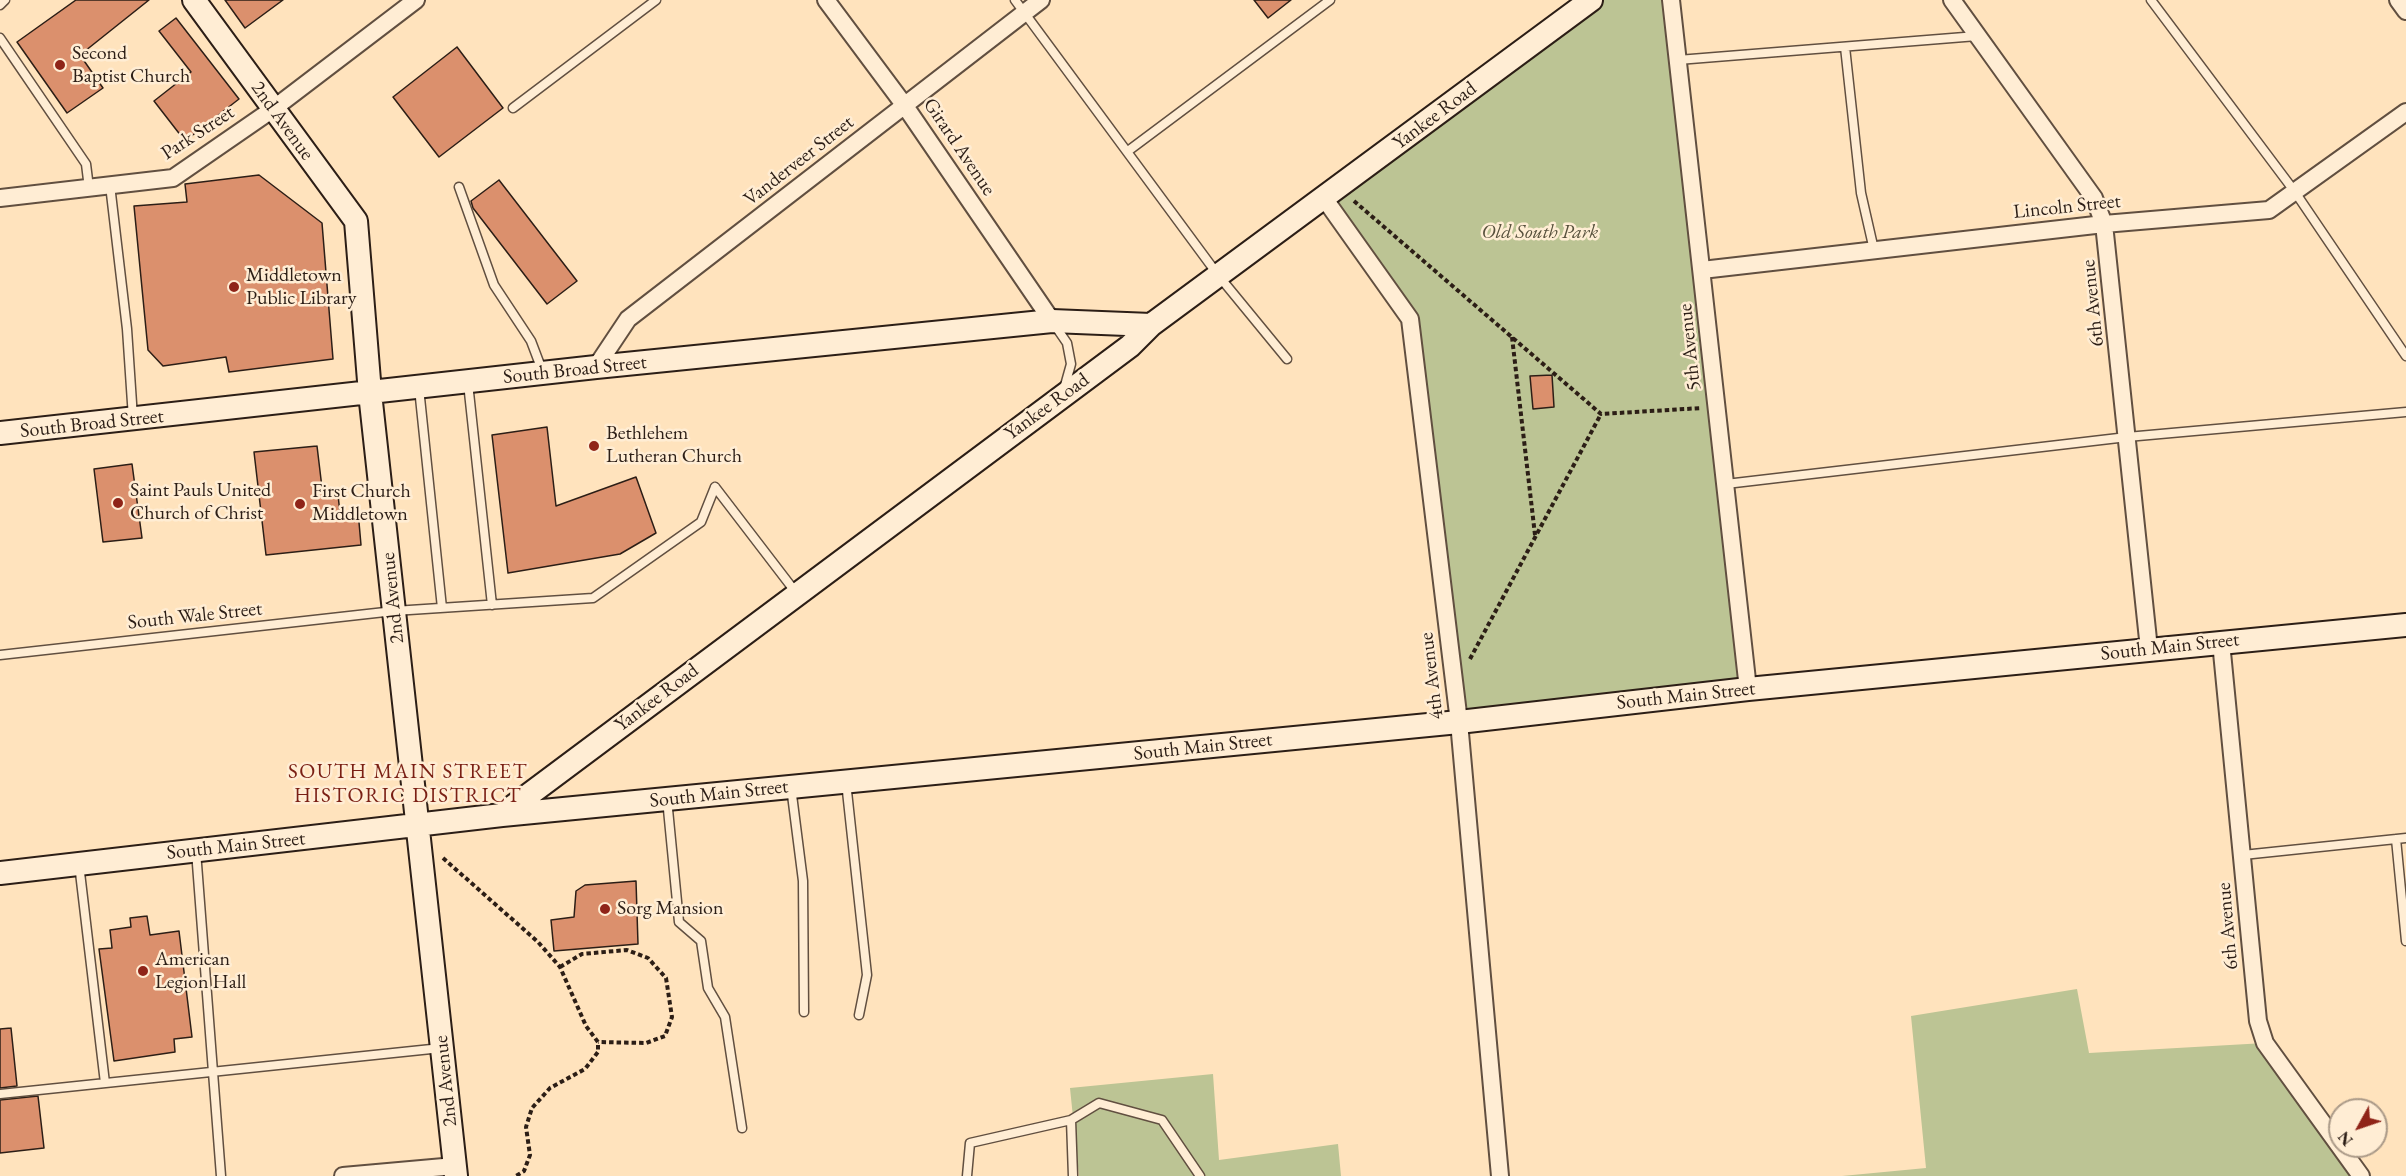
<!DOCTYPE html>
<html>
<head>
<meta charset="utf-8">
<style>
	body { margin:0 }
	#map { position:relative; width:2406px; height:1176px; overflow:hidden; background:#ffe3bd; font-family:"EB Garamond",serif }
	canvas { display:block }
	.north { position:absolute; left:2328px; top:1098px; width:60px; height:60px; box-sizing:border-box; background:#ffedd4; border:2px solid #ab9a88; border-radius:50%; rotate:230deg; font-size:16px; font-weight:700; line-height:24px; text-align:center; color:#2c1e16 }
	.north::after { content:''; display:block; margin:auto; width:21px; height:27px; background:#8f2418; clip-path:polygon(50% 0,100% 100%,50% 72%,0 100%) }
</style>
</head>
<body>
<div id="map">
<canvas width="2406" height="1176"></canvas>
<div class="north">N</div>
</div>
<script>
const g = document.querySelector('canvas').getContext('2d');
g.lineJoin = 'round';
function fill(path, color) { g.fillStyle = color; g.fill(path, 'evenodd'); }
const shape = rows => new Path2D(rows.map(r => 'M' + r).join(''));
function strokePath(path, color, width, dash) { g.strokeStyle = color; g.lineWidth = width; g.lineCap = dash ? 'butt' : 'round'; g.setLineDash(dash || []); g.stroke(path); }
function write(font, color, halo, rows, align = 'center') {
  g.font = font + ' "EB Garamond",serif'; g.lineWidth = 5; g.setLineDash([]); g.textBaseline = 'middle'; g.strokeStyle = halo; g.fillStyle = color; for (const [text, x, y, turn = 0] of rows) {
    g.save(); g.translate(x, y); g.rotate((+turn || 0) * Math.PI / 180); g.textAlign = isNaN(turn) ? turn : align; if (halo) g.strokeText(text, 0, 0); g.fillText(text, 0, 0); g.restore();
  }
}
fill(shape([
	[1591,0,1671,0,1748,689,1459,722,1410,320,1324,198],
	[2077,989,2089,1053,2265,1043,2361,1176,1842,1176,1926,1168,1911,1016],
	[1213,1074,1219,1160,1338,1144,1341,1176,1079,1176,1070,1088]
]), '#bcc494');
const building = shape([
	[76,0,149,0,80,55,103,88,67,113,17,42,76,0],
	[225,0,283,0,245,28,225,0],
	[1254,0,1291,0,1268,18,1254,0],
	[176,18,239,99,185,141,154,101,191,72,159,31,176,18],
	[457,47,503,108,439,157,393,97,457,47],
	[259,175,322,223,333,359,229,372,226,357,163,366,148,350,134,206,187,202,185,184,259,175],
	[499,180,577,281,547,304,473,208,471,201,499,180],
	[1552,375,1554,407,1533,409,1530,376,1552,375],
	[547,427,556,506,636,477,656,533,620,554,508,573,492,435,547,427],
	[317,446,323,496,338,495,340,513,358,511,361,545,266,555,254,452,317,446],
	[132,464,142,538,103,542,94,469,132,464],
	[636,881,638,944,554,951,551,920,574,917,576,891,585,885,636,881],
	[147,916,150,935,179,931,192,1037,174,1039,175,1052,114,1061,99,949,112,948,110,930,131,927,130,918,147,916],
	[11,1028,17,1086,0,1088,0,1029,11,1028],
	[38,1096,44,1148,0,1153,0,1100,38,1096]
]);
fill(building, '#db906d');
strokePath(building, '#2c1e16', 1.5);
const lane = shape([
	[1015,0,1218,275,1287,359],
	[2151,0,2295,192,2406,356],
	[0,5,5,0],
	[0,38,86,164,89,188],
	[1845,47,1861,193,1874,250],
	[1678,60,1977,36],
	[513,108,656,0],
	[1128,151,1330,0],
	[110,185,127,329,133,418],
	[459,187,494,285,531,341,542,370],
	[1054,324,1067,343,1071,364,1064,389],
	[468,383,492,605],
	[419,388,442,608],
	[1726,484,2127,437,2406,412],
	[715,487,797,594],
	[0,655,394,611,593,598,701,522,715,487],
	[846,782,867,975,859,1015],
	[791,787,803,881,804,1012],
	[667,799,679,922,701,941,708,988,725,1017,742,1128],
	[2396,839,2406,941],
	[196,851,221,1176],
	[2243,855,2406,838],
	[79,864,105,1083],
	[0,1094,441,1048],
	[1071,1120,1073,1176],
	[967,1176,970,1143,1071,1120,1099,1103,1162,1120,1200,1176]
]);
const street = shape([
	[826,0,905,106,1052,321],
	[1671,0,1748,689],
	[1952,0,2094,198,2104,224,2149,649],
	[2398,0,2406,11],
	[0,198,173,178,273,109,416,0],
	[1324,198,1410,319,1459,722,1500,1176],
	[1702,270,2104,224,2269,210,2406,112],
	[596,367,628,319,1041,0],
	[2221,642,2258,1021,2265,1043,2361,1176],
	[343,1176,455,1166]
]);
const secondary = shape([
	[194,0,356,221,370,393,456,1176],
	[0,433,596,367,1052,321,1151,325],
	[503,814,1130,346,1151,325,1591,0],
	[0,873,502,815,1459,722,1748,689,2406,625]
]);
strokePath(lane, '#614f40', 11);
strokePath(street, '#614f40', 20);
strokePath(secondary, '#2c1e16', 26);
strokePath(shape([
	[1354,201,1601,414,1702,408],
	[1512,337,1535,535],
	[1470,659,1601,414],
	[443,858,538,942,560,967,586,1026,598,1042,598,1052,585,1069,550,1088,532,1108,526,1127,530,1155,524,1171,516,1176],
	[560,967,582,954,627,950,648,958,666,978,672,1017,665,1036,646,1043,598,1042]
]), '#2c1e16', 4, [4.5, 3]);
strokePath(lane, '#ffedd4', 8);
strokePath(street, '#ffedd4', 16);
strokePath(secondary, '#ffedd4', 22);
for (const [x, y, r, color] of [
	[60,65,6,"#8f2418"],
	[234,287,6,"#8f2418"],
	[594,446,6,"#8f2418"],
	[118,503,6,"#8f2418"],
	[300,504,6,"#8f2418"],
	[605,909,6,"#8f2418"],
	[143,971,6,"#8f2418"]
]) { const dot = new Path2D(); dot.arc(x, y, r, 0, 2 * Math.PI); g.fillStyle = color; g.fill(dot); strokePath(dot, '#ffedd4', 2); }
write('20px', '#2c1e16', '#ffedd4', [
	["Second",72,54],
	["Baptist Church",72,77],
	["Middletown",246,276],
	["Public Library",246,299],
	["Bethlehem",606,434],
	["Lutheran Church",606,457],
	["Saint Pauls United",130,491],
	["Church of Christ",130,514],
	["First Church",312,492],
	["Middletown",312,515],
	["Sorg Mansion",617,909],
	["American",155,960],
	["Legion Hall",155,983]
], 'left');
write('20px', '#2c1e16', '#ffedd4', [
	["Yankee Road",1435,116,-37],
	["2nd Avenue",282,121,54],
	["Park Street",198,133,-33],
	["Girard Avenue",959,147,56],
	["Vanderveer Street",799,161,-38],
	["Lincoln Street",2067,207,-6],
	["6th Avenue",2093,303,-96],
	["5th Avenue",1690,347,-96],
	["South Broad Street",575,370,-6],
	["Yankee Road",1047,407,-36],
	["South Broad Street",92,424,-6],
	["2nd Avenue",393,598,-96],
	["South Wale Street",195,616,-6],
	["South Main Street",2170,647,-6],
	["4th Avenue",1432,676,-97],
	["South Main Street",1686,696,-6],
	["Yankee Road",657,698,-37],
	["South Main Street",1203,747,-6],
	["South Main Street",719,794,-6],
	["South Main Street",236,846,-6],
	["6th Avenue",2228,926,-95],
	["2nd Avenue",446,1081,-96]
]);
write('italic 20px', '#57503c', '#ffedd4', [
	["Old South Park",1540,233]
]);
g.letterSpacing = '1.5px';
write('21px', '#7a1f14', '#ffedd4', [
	["SOUTH MAIN STREET",408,772],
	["HISTORIC DISTRICT",408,796]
]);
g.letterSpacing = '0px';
</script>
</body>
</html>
